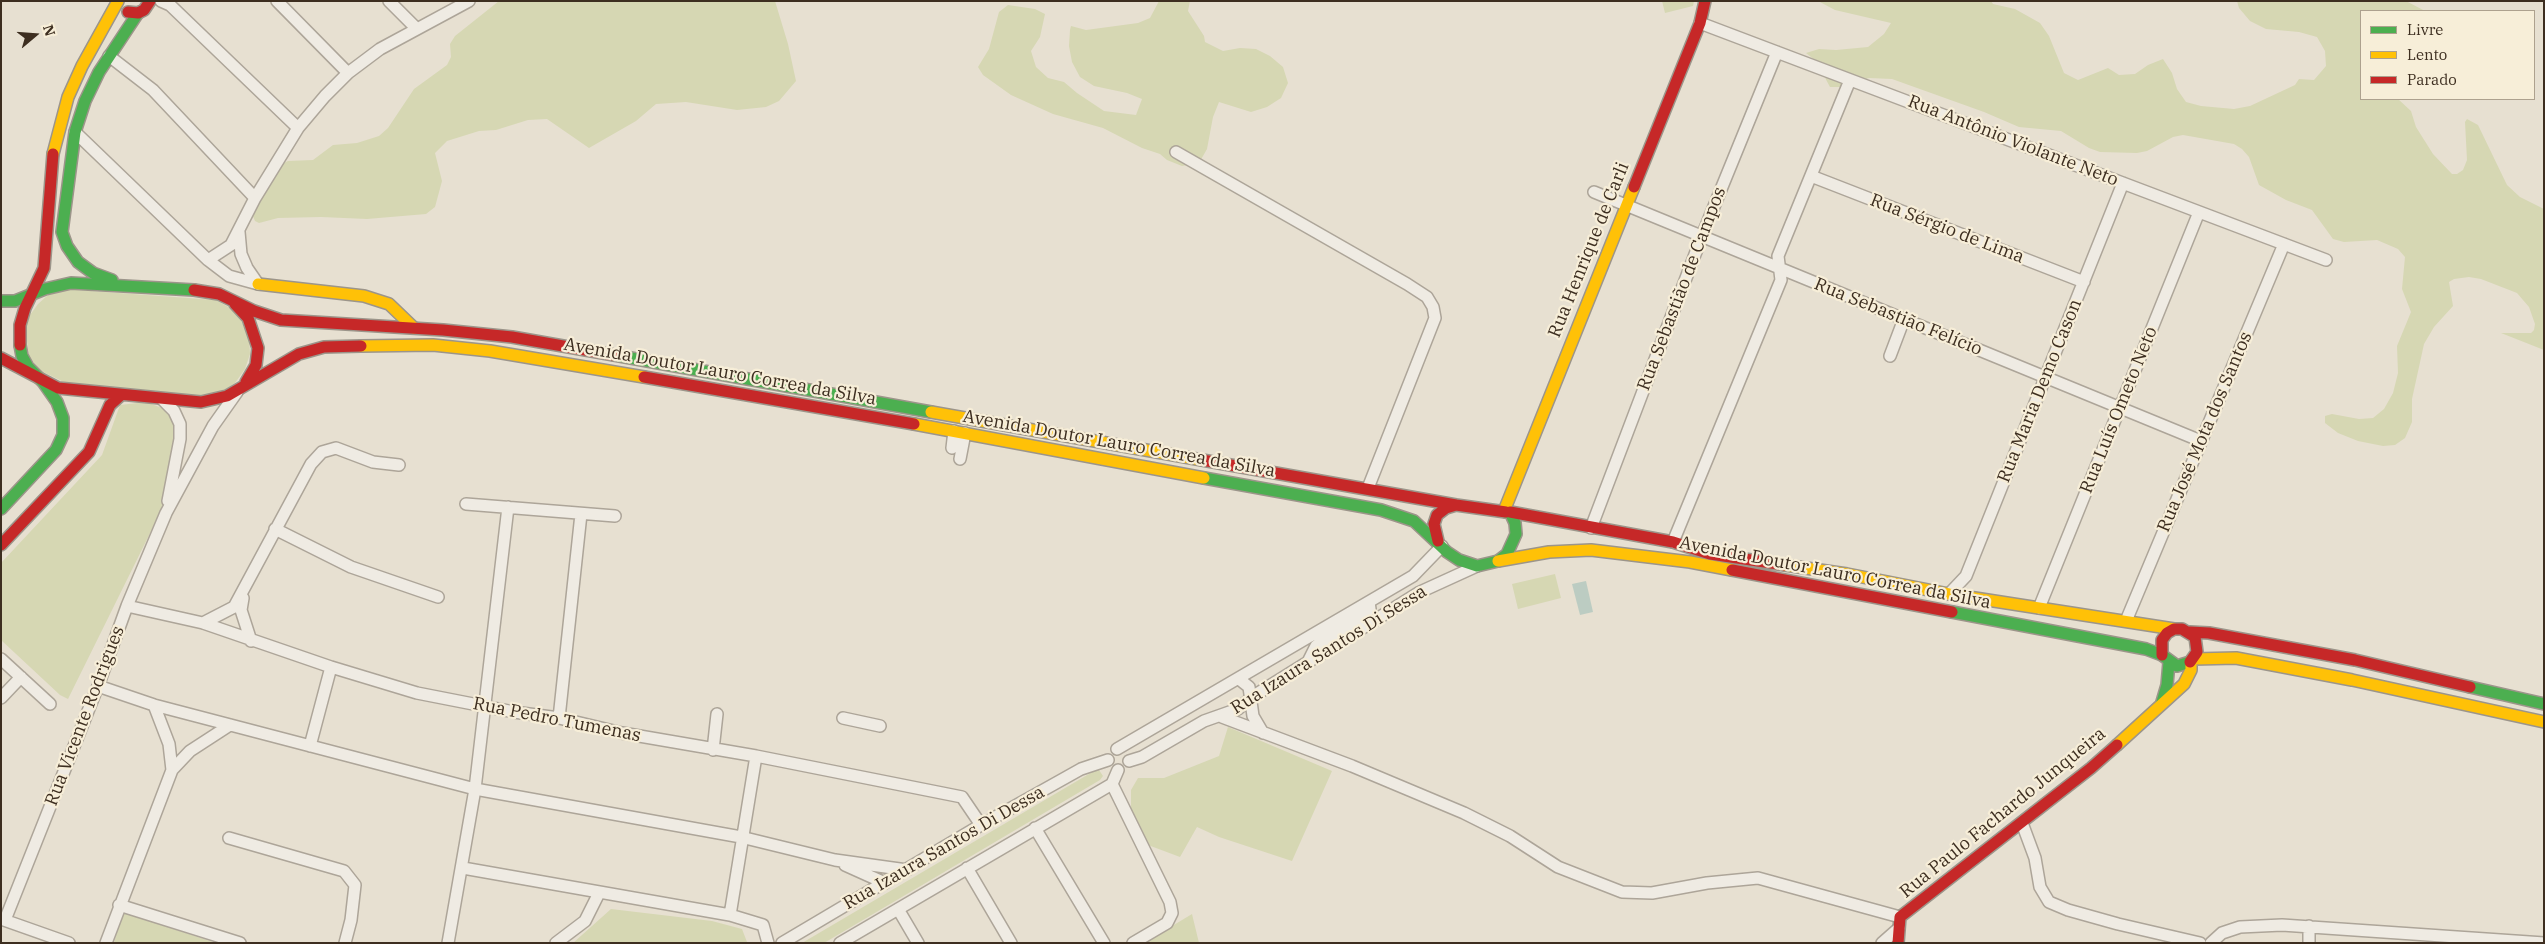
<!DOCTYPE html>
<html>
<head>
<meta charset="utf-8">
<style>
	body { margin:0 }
	#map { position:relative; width:2545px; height:944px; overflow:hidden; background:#e7e0d1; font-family:"IBM Plex Serif",serif }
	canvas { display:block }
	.frame { position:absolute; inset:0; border:2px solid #3d2e20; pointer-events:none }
	.legend { position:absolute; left:2360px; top:10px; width:175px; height:90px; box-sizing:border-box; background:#f7eed8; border:1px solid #ada18e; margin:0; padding:6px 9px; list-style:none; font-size:15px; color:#3d2e20 }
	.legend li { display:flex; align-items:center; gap:10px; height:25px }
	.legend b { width:25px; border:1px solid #ada18e }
	.north { position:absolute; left:10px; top:10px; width:50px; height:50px; -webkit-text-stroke:4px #f7eed8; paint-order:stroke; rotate:72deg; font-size:14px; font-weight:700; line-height:20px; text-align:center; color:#3d2e20 }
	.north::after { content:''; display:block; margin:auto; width:18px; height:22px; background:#3d2e20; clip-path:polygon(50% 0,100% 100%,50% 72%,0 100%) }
</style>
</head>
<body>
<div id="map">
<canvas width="2545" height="944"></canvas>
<div class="frame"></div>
<ul class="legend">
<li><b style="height:6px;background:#4caf50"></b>Livre</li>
<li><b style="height:6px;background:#ffc107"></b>Lento</li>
<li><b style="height:6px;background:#c62828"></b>Parado</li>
</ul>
<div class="north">N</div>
</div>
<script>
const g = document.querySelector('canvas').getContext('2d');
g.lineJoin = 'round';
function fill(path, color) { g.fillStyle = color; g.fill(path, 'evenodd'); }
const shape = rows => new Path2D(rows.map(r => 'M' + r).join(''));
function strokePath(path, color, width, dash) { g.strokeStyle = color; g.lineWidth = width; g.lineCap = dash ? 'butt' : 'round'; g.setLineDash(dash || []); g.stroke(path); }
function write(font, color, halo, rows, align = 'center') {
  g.font = font + ' "IBM Plex Serif",serif'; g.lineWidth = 4.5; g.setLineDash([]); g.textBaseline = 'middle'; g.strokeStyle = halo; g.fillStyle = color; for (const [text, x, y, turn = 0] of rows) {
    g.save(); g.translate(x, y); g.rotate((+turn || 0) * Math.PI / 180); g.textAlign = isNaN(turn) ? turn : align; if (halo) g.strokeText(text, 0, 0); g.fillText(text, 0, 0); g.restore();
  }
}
fill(shape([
	[499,1,775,1,788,44,796,81,779,101,766,107,737,110,686,102,656,104,636,121,589,148,547,119,528,120,496,130,479,131,447,141,435,153,442,181,435,207,426,214,367,219,321,217,278,218,259,223,255,221,252,214,275,167,288,161,313,160,333,145,357,143,379,136,388,128,414,89,447,65,451,57,450,44,455,36],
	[1159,1,1190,1,1188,11,1204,36,1205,42,1223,51,1240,48,1256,49,1270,56,1283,67,1288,83,1281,98,1267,107,1251,112,1219,102,1213,117,1207,149,1199,163,1182,166,1167,160,1160,154,1142,148,1103,128,1053,114,1011,95,983,75,978,67,989,49,999,12,1008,5,1035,9,1045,14,1040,37,1031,51,1036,67,1048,78,1064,82,1077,93,1104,111,1136,115,1142,99,1127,93,1094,86,1080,77,1072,62,1069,46,1070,30,1071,26,1086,30,1138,23,1150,18],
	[1662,1,1694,1,1693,6,1665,13],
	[1818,1,1991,1,1993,4,2015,9,2040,23,2049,36,2064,73,2078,80,2108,68,2119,75,2135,74,2148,65,2163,59,2172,73,2177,89,2186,102,2201,106,2234,109,2250,106,2295,85,2299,79,2314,80,2326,66,2325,51,2317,37,2299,32,2266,29,2250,21,2239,8,2237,1,2406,1,2425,11,2361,11,2361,99,2398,99,2411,111,2416,127,2433,154,2452,174,2457,174,2463,170,2467,160,2465,122,2467,119,2478,125,2507,185,2520,197,2544,209,2544,350,2501,333,2531,333,2534,330,2535,324,2529,307,2517,293,2481,279,2469,277,2454,279,2449,282,2453,306,2434,327,2424,344,2412,399,2412,422,2405,438,2395,445,2383,446,2358,441,2338,433,2325,423,2325,416,2332,414,2359,419,2373,418,2384,409,2393,393,2398,373,2397,346,2411,312,2402,289,2405,257,2398,249,2377,240,2344,242,2333,239,2312,210,2286,200,2259,185,2249,157,2242,149,2234,144,2183,135,2173,137,2147,151,2137,153,2100,152,2089,148,2061,131,2019,127,1984,112,1892,79,1869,78,1842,87,1830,87,1816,61,1806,53,1819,49,1836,50,1868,47,1884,34,1891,23,1835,10],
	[63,289,216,300,232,309,241,320,249,337,250,354,245,369,235,383,222,392,204,396,70,385,39,370,29,356,27,341,26,327,30,315,38,304,48,295],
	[146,402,162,408,172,419,175,432,161,511,68,699,60,695,1,640,1,563,102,455,120,405],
	[1555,574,1561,598,1518,609,1512,584],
	[1228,727,1332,771,1292,861,1219,837,1197,827,1180,857,1148,845,1131,814,1131,790,1138,778,1164,778,1219,756],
	[1099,770,1103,776,1100,780,824,943,802,943,1094,771],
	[611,909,712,921,742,929,747,942,573,943],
	[122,912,216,943,114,943],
	[1192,914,1199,943,1144,943]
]), '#d6d7b3');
fill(shape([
	[1586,581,1593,612,1580,615,1572,584]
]), '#bcccc2');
const street = shape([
	[161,1,170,5,298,128],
	[277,1,348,73],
	[389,1,416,28],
	[1700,23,2326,260],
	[109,56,153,90,255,198],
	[75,132,208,260,229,276,258,284],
	[1176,152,1407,284,1427,297,1433,307,1435,318,1368,488],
	[1811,176,2084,282],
	[1594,192,2201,441],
	[239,232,241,254,247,268,258,284],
	[208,260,231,245,255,198,298,128,325,96,348,73,380,49,469,1],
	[1890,356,1904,319],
	[162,399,174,411,180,424,180,439,168,501],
	[952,448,954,431],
	[960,459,965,433],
	[466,504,615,516],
	[1591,528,1702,236,1777,52],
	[275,529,351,567,438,597],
	[1673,542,1781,280,1778,256,1850,80],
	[1949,594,1966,576,2123,183],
	[243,598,241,610,251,641],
	[127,606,203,623,331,667,417,693,514,712,559,718,622,733,756,756,962,797,981,825],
	[2039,608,2199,212],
	[2126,621,2284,244],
	[203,623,234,607,311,464,322,452,336,448,373,462,399,465],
	[1,659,50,704],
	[1308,662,1316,646,1322,641,1364,616,1370,609,1369,602],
	[1239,679,1249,687,1253,716,1263,733],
	[98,686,154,705,475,789,741,837,835,860,907,870],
	[1,698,21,677],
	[154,705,169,744,172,770],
	[1222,717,1352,766,1464,813,1510,836,1558,867,1622,892,1652,893,1707,883,1758,878,1900,917],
	[559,718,581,514],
	[843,718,880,726],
	[310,746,331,667],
	[1117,749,1413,576,1442,546],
	[713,750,717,714],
	[1129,761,1142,757,1204,721,1238,709,1252,697,1420,592,1477,566],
	[1112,784,1170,902,1172,913,1167,923,1133,943],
	[2022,823,2035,858,2040,887,2049,902,2068,910,2118,924,2200,943],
	[1035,828,1104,943],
	[229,838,344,871,355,885,351,920,345,943],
	[845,865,885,883],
	[463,868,730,915,763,925,768,943],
	[967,868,1011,943],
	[119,905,240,943],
	[898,909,918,943],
	[730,915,756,756],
	[1,919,69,943],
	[5,920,98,686,127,606,166,513,213,426,237,392],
	[106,943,172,770,190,751,230,725],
	[448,943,475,789,508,507],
	[556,943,585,921,599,893],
	[782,943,981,825,1081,769,1108,760],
	[840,943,1112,784,1118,770],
	[1882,943,1899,928],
	[2211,943,2222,933,2240,927,2282,925,2544,943],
	[2309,943,2309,926]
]);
const fast = shape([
	[112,280,93,273,78,262,67,246,62,232,75,132,85,101,99,72,138,13],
	[1,301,15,301,45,289,71,283,194,290],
	[614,355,931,412],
	[1204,478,1381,510,1414,521,1447,552,1459,560,1477,566,1498,561,1507,554,1516,534,1515,523,1510,512,1506,512],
	[1,509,56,450,63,435,63,418,57,402,43,382,28,367,22,356,20,345],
	[1952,612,2146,649,2162,655,2177,666,2190,662],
	[2470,687,2544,704],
	[2162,702,2167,685,2169,662]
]);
const slow = shape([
	[53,154,68,97,82,66,118,1],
	[258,284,364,296,389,304,414,328],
	[361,346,433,345,490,351,644,377],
	[931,412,1202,460],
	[914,424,1204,478],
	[1504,511,1634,187],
	[1498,561,1549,552,1591,550,1690,562,1732,570],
	[1785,565,1847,574,1949,594,2174,629],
	[2194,659,2236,658,2352,680,2544,722],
	[2117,745,2184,684,2191,670,2191,661]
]);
const jam = shape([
	[128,12,138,13,144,10,150,1],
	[1634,187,1700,23,1705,1],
	[194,290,219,294,254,311,281,320,443,330,512,337,614,355],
	[235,304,248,318,258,348,256,365,246,382],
	[20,345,20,325,25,308,44,268,53,154],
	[1,358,58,388,201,402,227,396,299,354,324,347,361,346],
	[644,377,914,424],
	[1202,460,1456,505],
	[1510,512,1673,542,1710,554,1785,565],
	[1438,541,1434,524,1437,515,1446,508,1456,505,1506,512],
	[1,545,89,452,110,405,121,395],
	[1732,570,1952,612],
	[2190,632,2209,633,2355,660,2470,687],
	[2162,655,2162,640,2167,633,2174,629,2182,629,2195,637,2197,652,2190,662],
	[1898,943,1900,917,2091,768,2117,745]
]);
strokePath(street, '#ada599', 14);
strokePath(fast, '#9c958a', 14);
strokePath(slow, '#9c958a', 14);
strokePath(jam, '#9c958a', 14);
strokePath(street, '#efebe3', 11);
strokePath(fast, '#4caf50', 11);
strokePath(slow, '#ffc107', 11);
strokePath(jam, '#c62828', 11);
write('18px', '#3d2e20', '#f7eed8', [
	["Rua Antônio Violante Neto",2013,141,21],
	["Rua Sérgio de Lima",1947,229,21],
	["Rua Henrique de Carli",1589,250,-68],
	["Rua Sebastião de Campos",1682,289,-69],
	["Rua Sebastião Felício",1898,317,22],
	["Avenida Doutor Lauro Correa da Silva",720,372,10],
	["Rua Maria Demo Cason",2040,391,-68],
	["Rua Luís Ometo Neto",2119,410,-68],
	["Rua José Mota dos Santos",2205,432,-67],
	["Avenida Doutor Lauro Correa da Silva",1119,444,10],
	["Avenida Doutor Lauro Correa da Silva",1835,573,11],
	["Rua Izaura Santos Di Sessa",1329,650,-32],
	["Rua Vicente Rodrigues",85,716,-69],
	["Rua Pedro Tumenas",557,720,11],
	["Rua Paulo Fachardo Junqueira",2003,813,-39],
	["Rua Izaura Santos Di Dessa",944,848,-30]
]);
</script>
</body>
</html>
